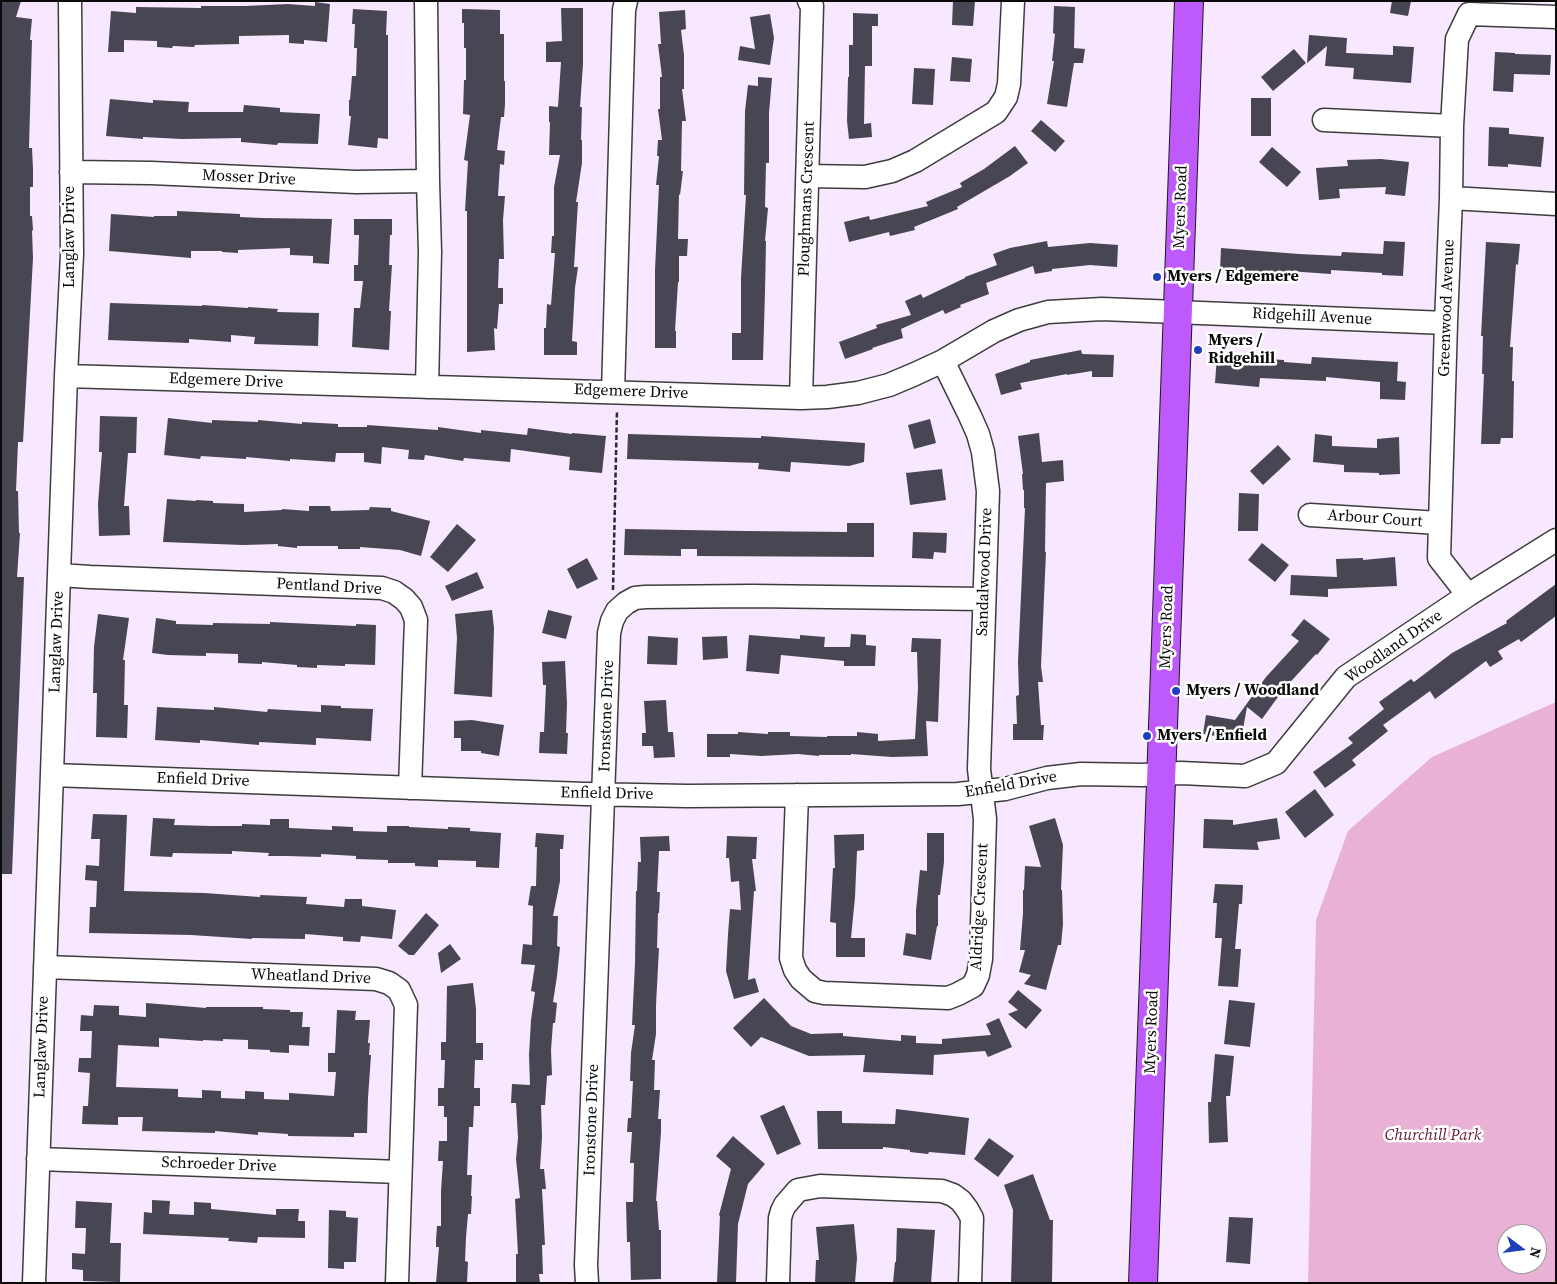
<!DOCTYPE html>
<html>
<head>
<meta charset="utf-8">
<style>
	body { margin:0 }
	#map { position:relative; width:1557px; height:1284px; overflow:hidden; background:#f7e7ff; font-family:"Source Serif 4",serif }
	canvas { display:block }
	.frame { position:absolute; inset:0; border:2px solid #0a0a0a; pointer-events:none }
	.north { position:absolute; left:1497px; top:1224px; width:50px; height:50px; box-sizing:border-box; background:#fff; border:1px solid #9d9d9d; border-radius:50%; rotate:105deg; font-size:14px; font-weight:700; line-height:20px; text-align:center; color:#0a0a0a }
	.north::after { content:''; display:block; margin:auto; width:18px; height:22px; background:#203ebc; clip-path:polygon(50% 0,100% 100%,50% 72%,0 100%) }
</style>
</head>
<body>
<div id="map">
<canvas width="1557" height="1284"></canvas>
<div class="frame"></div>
<div class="north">N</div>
</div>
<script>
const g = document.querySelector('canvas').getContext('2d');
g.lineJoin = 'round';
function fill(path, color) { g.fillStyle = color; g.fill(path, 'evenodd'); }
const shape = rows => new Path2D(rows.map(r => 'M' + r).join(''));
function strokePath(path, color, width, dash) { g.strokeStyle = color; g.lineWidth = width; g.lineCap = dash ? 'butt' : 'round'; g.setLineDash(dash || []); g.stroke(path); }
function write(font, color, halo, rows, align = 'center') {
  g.font = font + ' "Source Serif 4",serif'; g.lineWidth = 5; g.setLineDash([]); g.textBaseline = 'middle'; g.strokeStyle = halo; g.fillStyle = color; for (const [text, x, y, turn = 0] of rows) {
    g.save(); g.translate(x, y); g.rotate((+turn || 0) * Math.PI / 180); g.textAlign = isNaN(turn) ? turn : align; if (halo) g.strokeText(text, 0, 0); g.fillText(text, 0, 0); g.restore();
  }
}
fill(shape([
	[1556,702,1556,1283,1308,1283,1316,920,1348,831,1432,757],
	[1507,1234,1537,1234,1537,1264,1507,1264]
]), '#e9b1d6');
fill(shape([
	[1,1,21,1,16,17,32,19,30,40,32,40,29,148,32,148,33,169,33,187,30,187,30,216,32,216,33,230,32,231,33,258,25,406,23,442,18,442,16,491,18,491,19,533,20,533,17,577,24,577,12,874,1,874],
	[953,1,975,1,973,26,952,25],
	[1392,1,1411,1,1408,16,1390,13],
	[315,2,330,4,327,42,304,40,304,44,289,43,289,35,239,36,239,44,195,45,194,47,173,46,172,48,157,47,157,41,124,40,124,52,108,52,111,11,136,13,136,7,201,8,201,6,245,6,288,4,315,6],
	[1054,6,1075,7,1074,48,1085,49,1083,63,1074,63,1067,107,1047,104,1054,61,1052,61,1055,34,1053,33],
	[561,8,583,8,583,64,580,107,582,107,581,140,582,140,582,163,576,202,578,202,574,267,578,267,575,288,572,341,577,342,577,355,544,355,544,328,546,328,547,304,551,305,555,253,551,253,552,236,554,236,554,187,560,155,549,155,550,122,549,122,549,106,558,107,561,62,546,62,546,42,562,41],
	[353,9,387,11,386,35,388,35,388,139,378,138,377,148,348,145,351,116,349,116,349,100,350,100,352,76,356,76,357,48,354,48,355,24,352,24],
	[462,9,500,10,500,34,504,34,504,81,505,81,505,104,504,117,501,117,497,150,505,151,504,165,500,164,498,196,505,196,503,220,504,259,499,259,498,288,503,288,503,304,499,304,497,329,494,328,495,350,467,352,467,211,465,211,468,161,464,160,470,115,463,114,464,80,466,80,466,48,464,48,464,23,462,23],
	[685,10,686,29,681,30,684,55,684,89,682,89,686,121,682,121,681,171,683,171,680,195,679,194,678,239,688,239,687,256,679,256,679,282,678,282,675,331,676,331,676,348,655,348,655,270,659,185,656,185,659,156,657,156,658,140,662,140,658,109,660,109,660,77,662,77,658,44,661,44,659,12],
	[853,13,878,14,878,26,872,26,872,66,865,66,864,124,871,123,872,137,849,139,847,121,848,77,849,77,849,45,853,45],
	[770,14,774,38,770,65,738,60,740,46,755,49,750,17],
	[1309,35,1347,38,1346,53,1393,55,1393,46,1414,47,1411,83,1353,79,1354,68,1325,66,1327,46,1307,63],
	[1294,49,1306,63,1273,91,1261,77],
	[1495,52,1515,53,1515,54,1551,55,1550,75,1514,74,1513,92,1493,91],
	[952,57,972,59,970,82,950,81],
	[914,68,935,69,933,105,912,104],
	[758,77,772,78,769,113,769,163,766,163,765,207,768,208,765,241,766,241,765,292,763,360,732,360,732,333,741,333,741,278,746,195,744,195,745,111,748,85,758,86],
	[1251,98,1271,98,1271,136,1251,136],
	[110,99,153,103,153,100,189,102,188,112,243,112,244,105,280,108,280,112,320,114,318,144,278,143,277,145,241,142,241,138,182,139,143,137,143,139,106,136],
	[1041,120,1065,141,1055,152,1031,131],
	[1489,127,1509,128,1509,134,1544,137,1541,167,1508,164,1508,167,1488,166],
	[1015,146,1028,163,1010,176,957,207,958,209,914,227,915,230,890,236,889,232,849,242,844,222,869,216,870,220,928,206,926,202,962,187,960,183,984,169],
	[1272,147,1301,172,1287,187,1259,162],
	[1381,159,1409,162,1405,196,1385,194,1386,187,1339,189,1340,198,1319,200,1316,168,1348,166,1347,160],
	[177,211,240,214,240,217,262,218,332,219,329,264,313,263,313,256,290,255,290,248,238,250,238,253,222,252,222,251,191,251,191,258,109,251,111,214,154,217,154,216,177,216],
	[354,219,392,219,392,235,390,235,389,265,392,265,389,311,391,311,389,350,352,347,354,308,360,308,363,281,354,281,354,265,358,265,359,235,354,235],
	[1047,241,1048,247,1090,243,1118,245,1117,267,1090,265,1052,269,1052,271,1035,274,1033,266,986,283,989,294,960,305,961,307,945,314,943,310,901,329,903,338,872,348,873,349,845,359,839,342,877,328,876,325,911,315,905,301,921,294,923,298,965,278,965,277,997,265,993,254,1010,248],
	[1384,241,1405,242,1403,276,1382,275,1382,273,1331,270,1331,274,1288,271,1288,275,1246,271,1246,272,1220,271,1221,248,1299,254,1341,256,1342,252,1383,254],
	[1486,242,1520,244,1518,265,1516,264,1510,347,1513,347,1512,381,1514,381,1513,438,1501,438,1500,444,1481,444,1484,374,1482,374,1483,336,1481,336],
	[110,303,202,306,202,305,248,308,248,307,278,309,277,312,319,313,318,346,254,344,255,337,231,335,231,342,189,339,189,343,108,340],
	[1081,350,1082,354,1114,355,1113,377,1092,377,1092,371,1067,375,1067,374,1020,383,1022,389,1001,395,995,374,1030,362,1030,360],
	[1217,356,1284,360,1284,362,1311,364,1312,357,1398,362,1397,381,1406,382,1405,400,1380,399,1380,382,1326,377,1326,381,1260,378,1259,387,1215,383],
	[100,416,137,417,136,453,128,453,124,506,129,506,130,535,99,536,98,504,102,452,99,452],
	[168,418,212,423,212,420,258,422,258,420,302,424,302,422,338,424,338,427,367,427,367,425,438,430,438,427,481,433,481,430,527,435,528,428,572,434,572,433,606,436,602,473,569,470,570,457,511,449,510,462,464,458,463,461,425,455,424,460,408,459,409,450,382,447,381,464,364,462,364,453,336,453,335,462,290,459,290,461,246,457,246,459,201,456,200,459,164,455],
	[930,419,936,443,914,449,908,425],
	[1039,433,1042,462,1063,460,1064,481,1046,483,1045,552,1046,552,1041,666,1043,682,1038,682,1041,725,1044,725,1043,740,1013,740,1013,724,1017,724,1016,696,1019,695,1018,661,1025,508,1024,508,1024,490,1023,490,1022,474,1023,474,1018,436],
	[628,434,761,438,761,436,865,443,864,462,849,466,791,462,790,472,758,469,759,463,627,459],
	[1315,434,1332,436,1332,446,1377,448,1377,439,1399,437,1400,474,1379,475,1379,473,1344,472,1344,465,1313,462],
	[1278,445,1291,459,1263,485,1250,471],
	[942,469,946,500,910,505,906,473],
	[1239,493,1259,494,1258,531,1238,531],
	[167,499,196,501,196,500,213,501,213,503,244,504,244,512,282,510,282,509,309,511,309,506,330,506,331,511,369,510,370,507,391,508,391,511,430,521,421,556,400,550,360,547,360,549,338,549,338,546,297,546,297,548,278,546,278,544,243,545,163,542],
	[847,523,874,523,874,557,697,556,697,549,681,549,681,556,624,555,625,529,745,531,847,532],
	[457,524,476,540,448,572,430,557],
	[913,532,947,533,946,553,934,552,933,559,912,558],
	[1262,543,1289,565,1275,582,1248,560],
	[1395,557,1397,586,1328,589,1328,597,1290,595,1291,575,1337,577,1336,559,1363,558,1363,560],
	[587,558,598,579,577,589,567,569],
	[477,572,484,588,452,601,445,586],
	[1556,584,1556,616,1521,642,1519,639,1498,651,1503,659,1490,667,1486,661,1435,699,1430,691,1383,725,1388,731,1352,760,1356,765,1325,788,1313,772,1353,743,1348,738,1384,709,1379,702,1411,679,1414,682,1452,653,1507,623,1506,621],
	[492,610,494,628,492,697,454,694,457,638,455,614],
	[548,610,572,616,566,639,542,633],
	[98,614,129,618,123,660,125,660,124,705,128,705,127,738,96,737,97,693,93,693,94,647],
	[156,618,176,621,176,624,213,625,213,623,270,624,270,622,356,626,356,624,376,625,375,665,345,664,345,666,317,665,317,668,297,667,297,665,262,662,262,664,238,663,238,654,206,653,206,656,168,655,152,653],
	[1304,619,1330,639,1317,655,1316,654,1283,690,1262,719,1247,707,1241,740,1203,734,1206,715,1235,720,1266,677,1299,641,1291,635],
	[851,634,866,635,866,645,876,646,875,666,844,666,844,661,781,655,779,674,746,671,749,635,800,639,800,635,825,637,824,647,850,647],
	[648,636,678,638,677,665,647,664],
	[727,636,728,658,703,660,702,637],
	[912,638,941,639,938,722,926,721,928,756,892,757,851,754,851,755,819,755,819,756,798,754,761,756,730,754,730,757,707,757,707,734,738,734,738,732,768,734,768,732,790,732,790,736,827,737,827,736,857,736,857,732,878,734,878,741,915,739,918,688,917,652,911,652],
	[565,661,567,704,566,733,568,733,567,754,539,753,540,732,544,732,546,685,543,685,542,662],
	[666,700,668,732,673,732,675,757,654,758,653,746,642,746,642,733,646,733,644,701],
	[321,705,341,706,341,708,373,709,371,741,316,738,316,745,259,742,259,745,200,740,200,743,155,740,157,707,214,710,214,707,267,712,268,709,321,712],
	[472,720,504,725,499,756,481,753,481,751,461,751,461,738,454,738,454,721],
	[1315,789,1334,815,1305,838,1285,812],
	[93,814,127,815,124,891,204,893,260,897,260,895,307,897,306,904,344,907,345,899,362,899,362,906,396,910,392,939,361,936,360,942,343,941,343,937,305,934,305,939,252,938,252,939,191,935,89,933,90,907,96,907,97,881,85,880,86,865,99,866,100,839,91,839],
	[153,818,175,819,174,825,212,826,242,826,242,824,270,825,270,819,289,819,289,828,332,830,332,826,353,827,353,831,387,832,387,826,409,826,409,827,448,829,448,827,470,828,470,831,501,833,499,868,476,867,476,861,438,860,438,867,415,866,415,863,388,863,388,860,356,859,356,856,321,854,321,857,287,856,268,856,269,853,232,851,232,854,173,853,172,857,150,856],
	[1055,818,1063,845,1061,890,1062,890,1063,924,1061,945,1058,945,1046,990,1024,984,1031,975,1019,972,1025,950,1020,950,1023,913,1023,890,1024,890,1025,866,1041,867,1029,826],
	[1277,818,1280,839,1257,842,1259,850,1203,848,1204,819,1233,820,1233,825],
	[536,833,564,835,563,849,560,849,560,881,553,916,558,916,557,946,560,947,557,976,553,1002,557,1003,555,1023,553,1023,551,1050,552,1075,547,1076,545,1105,541,1105,542,1137,540,1169,544,1169,546,1189,542,1189,545,1245,542,1245,543,1274,539,1274,540,1283,516,1283,516,1254,518,1254,515,1199,520,1198,516,1159,518,1138,516,1103,511,1103,512,1084,530,1085,529,1055,531,1020,535,992,531,991,535,965,521,964,523,944,532,945,533,906,528,905,531,886,536,886,537,847,535,847],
	[927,833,944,833,944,862,940,895,938,895,938,926,937,926,931,960,903,955,906,933,916,935,916,910,920,870,927,871],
	[864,834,864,850,857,851,855,897,851,938,865,938,865,957,836,957,836,923,830,922,833,868,835,868,834,835],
	[669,836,670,851,659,851,657,892,660,892,659,913,658,913,657,948,659,948,656,1005,656,1034,652,1060,655,1060,654,1090,660,1090,658,1119,661,1119,661,1132,656,1201,657,1201,659,1230,661,1230,661,1279,631,1280,630,1242,627,1242,626,1202,633,1202,634,1163,630,1163,632,1132,627,1132,628,1118,631,1118,633,1081,630,1081,631,1053,635,1025,632,1025,635,963,636,891,637,891,638,862,641,862,640,837],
	[727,836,757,837,756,859,752,859,756,891,754,891,748,980,755,978,759,992,734,999,726,971,728,934,730,909,741,910,739,881,731,882,729,858,726,858],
	[1215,884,1243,885,1242,904,1239,904,1235,949,1241,949,1238,987,1218,986,1222,938,1215,938,1217,903,1213,903],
	[426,913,439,925,414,955,409,955,398,946],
	[450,944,461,959,441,973,438,953],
	[473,983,476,1009,476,1043,483,1043,483,1060,475,1060,474,1088,480,1088,480,1106,474,1106,473,1127,469,1127,467,1175,472,1175,471,1196,472,1196,471,1214,468,1214,466,1237,465,1261,468,1262,467,1283,436,1283,439,1247,436,1247,436,1240,437,1226,441,1226,441,1191,443,1161,438,1161,439,1141,447,1141,447,1117,444,1117,444,1106,438,1106,438,1088,444,1088,445,1060,441,1060,441,1042,446,1042,447,986],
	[1018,990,1042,1010,1026,1029,1008,1014,1018,1010,1008,1002],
	[764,998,791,1026,811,1034,843,1033,843,1036,901,1041,901,1035,916,1036,916,1043,942,1044,942,1039,991,1035,986,1024,999,1018,1012,1047,988,1057,985,1051,934,1055,933,1075,863,1072,865,1055,809,1056,761,1037,751,1047,733,1028],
	[1229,1000,1255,1003,1250,1047,1224,1044],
	[146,1003,206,1008,206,1007,263,1007,263,1009,290,1010,290,1012,303,1012,302,1027,310,1027,309,1046,289,1045,289,1053,270,1052,270,1050,248,1049,248,1040,223,1039,223,1041,203,1040,203,1041,159,1038,159,1047,118,1045,116,1087,178,1089,178,1097,202,1098,202,1090,221,1091,221,1098,245,1099,245,1091,264,1092,264,1099,289,1100,289,1093,334,1096,336,1072,328,1072,328,1053,335,1053,337,1010,356,1011,355,1020,370,1020,368,1043,370,1043,369,1055,371,1055,368,1098,367,1133,354,1133,354,1137,288,1136,288,1134,258,1132,258,1135,215,1131,215,1133,142,1131,143,1117,118,1117,118,1125,82,1124,83,1106,88,1106,90,1073,78,1072,79,1058,91,1058,92,1031,80,1031,81,1015,93,1016,94,1005,119,1006,119,1015,146,1017],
	[1215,1054,1234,1056,1230,1096,1226,1096,1228,1142,1209,1143,1208,1102,1211,1102],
	[784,1105,801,1144,777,1155,760,1116],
	[896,1109,969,1118,965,1155,929,1152,928,1154,910,1152,910,1150,883,1147,883,1149,818,1149,817,1111,842,1111,842,1123,895,1124],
	[733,1136,765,1164,748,1184,738,1224,736,1283,717,1283,720,1216,719,1215,731,1169,716,1156],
	[989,1138,1014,1156,998,1177,974,1159],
	[1033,1174,1050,1220,1053,1220,1052,1283,1011,1283,1013,1210,1004,1185],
	[152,1200,170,1201,169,1214,194,1215,194,1202,211,1203,211,1209,276,1215,276,1209,299,1209,298,1221,305,1221,305,1238,258,1237,257,1243,228,1241,229,1238,143,1234,144,1212,152,1213],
	[76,1201,112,1203,110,1243,121,1243,120,1282,83,1281,83,1270,72,1269,72,1253,85,1254,86,1228,75,1228],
	[329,1210,346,1211,346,1217,358,1218,356,1262,344,1262,344,1269,328,1268],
	[1229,1217,1253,1218,1250,1264,1226,1262],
	[854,1224,857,1258,855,1283,815,1283,816,1260,819,1260,816,1227],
	[897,1228,935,1230,931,1283,893,1283,895,1262,896,1262]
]), '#494653');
const minor = shape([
	[426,1,428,181,430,252,427,387],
	[1324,120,1452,126],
	[71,172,151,173,356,182,428,181],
	[808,176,865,177,892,171,915,161,996,112,1006,97,1009,84,1013,1],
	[1451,198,1556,204],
	[66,376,801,398,827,397,858,393,889,385,915,374,943,361,994,331,1019,320,1048,312,1102,309,1446,323],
	[613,392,624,10,626,1],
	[801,398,812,6,809,1],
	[1310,515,1439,523],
	[59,575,90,577,382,588,394,592,404,599,411,607,416,620,410,788],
	[1468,595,1439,558,1446,323,1451,198,1452,126,1457,39,1469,14,1556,17],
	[52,775,585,794,687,796,958,794,1005,789,1047,778,1081,774,1143,775,1181,773,1245,776,1276,763,1346,677,1468,595,1556,540],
	[797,795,791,958,795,970,801,979,815,991,824,993,948,998,958,994,973,986,978,975,981,959,985,819,979,769,988,491,983,452,978,434,970,416,943,361],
	[45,967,376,979,389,983,399,990,406,1005,397,1283],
	[38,1159,400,1172],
	[34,1283,66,376,72,254,70,1],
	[587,1283,586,1265,609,633,612,621,617,611,626,603,635,598,645,597,752,596,984,599],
	[778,1283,780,1218,782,1211,785,1205,798,1190,820,1186,942,1191,953,1195,961,1201,967,1209,972,1218,970,1283]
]);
const major = shape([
	[1143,1283,1189,1]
]);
strokePath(minor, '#3d3d3d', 25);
strokePath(major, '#1b1b1b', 30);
strokePath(shape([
	[613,590,617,410]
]), '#2c2c2c', 2.5, [5, 2.5]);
strokePath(minor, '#fff', 22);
strokePath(major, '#be5afc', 28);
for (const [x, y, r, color] of [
	[1157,277,5,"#203ebc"],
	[1198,350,5,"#203ebc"],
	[1176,691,5,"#203ebc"],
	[1147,736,5,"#203ebc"]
]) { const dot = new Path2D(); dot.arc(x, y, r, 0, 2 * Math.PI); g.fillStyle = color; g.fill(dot); strokePath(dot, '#fff', 2); }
write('16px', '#0a0a0a', '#fff', [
	["Mosser Drive",249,178,3],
	["Ploughmans Crescent",807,199,-88],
	["Myers Road",1181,207,-88],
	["Langlaw Drive",70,237,-90],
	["Greenwood Avenue",1447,308,-88],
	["Ridgehill Avenue",1312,317,3],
	["Edgemere Drive",226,381,2],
	["Edgemere Drive",631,392,2],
	["Arbour Court",1375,519,4],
	["Sandalwood Drive",985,572,-88],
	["Pentland Drive",329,587,3],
	["Myers Road",1167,627,-88],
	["Langlaw Drive",57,642,-88],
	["Woodland Drive",1394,647,-35],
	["Ironstone Drive",607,716,-88],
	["Enfield Drive",203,780,2],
	["Enfield Drive",1011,785,-10],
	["Enfield Drive",607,794,1],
	["Aldridge Crescent",980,907,-87],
	["Wheatland Drive",311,977,2],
	["Myers Road",1152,1032,-88],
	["Langlaw Drive",42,1047,-88],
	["Ironstone Drive",592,1120,-88],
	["Schroeder Drive",219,1165,2]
]);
write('bold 16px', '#0a0a0a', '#fff', [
	["Myers / Edgemere",1167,277],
	["Myers /",1208,341],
	["Ridgehill",1208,359],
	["Myers / Woodland",1186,691],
	["Myers / Enfield",1157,736]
], 'left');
write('italic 16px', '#621a33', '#fff', [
	["Churchill Park",1433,1136]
]);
</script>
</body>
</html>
